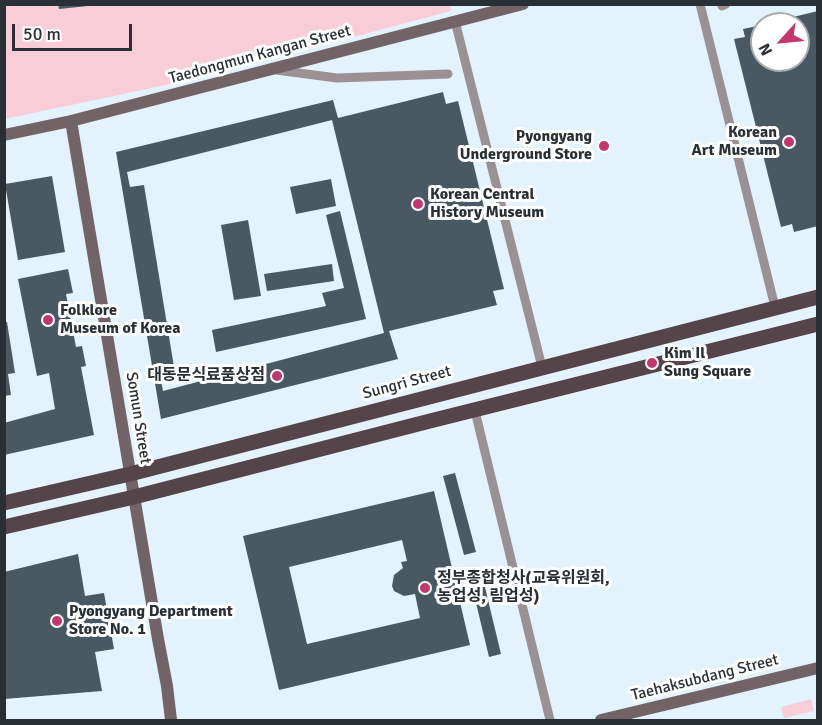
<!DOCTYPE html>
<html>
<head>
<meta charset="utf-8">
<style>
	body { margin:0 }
	#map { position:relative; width:822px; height:725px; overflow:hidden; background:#e3f3fe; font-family:Signika,sans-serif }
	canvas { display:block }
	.frame { position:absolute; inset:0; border:6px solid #283035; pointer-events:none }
	.north { position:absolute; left:750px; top:12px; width:60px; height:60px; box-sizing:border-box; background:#fff; border:2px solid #a9acae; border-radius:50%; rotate:243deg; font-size:16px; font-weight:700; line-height:24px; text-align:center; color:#283035 }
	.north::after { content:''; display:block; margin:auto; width:21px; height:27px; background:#c2376e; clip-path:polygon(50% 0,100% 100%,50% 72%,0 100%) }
	.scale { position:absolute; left:12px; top:24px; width:120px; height:27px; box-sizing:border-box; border:3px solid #283035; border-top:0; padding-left:8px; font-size:18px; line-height:21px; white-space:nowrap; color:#283035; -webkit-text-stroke:4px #fff; paint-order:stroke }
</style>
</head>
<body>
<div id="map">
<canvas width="822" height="725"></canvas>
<div class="frame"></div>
<div class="north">N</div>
<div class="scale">50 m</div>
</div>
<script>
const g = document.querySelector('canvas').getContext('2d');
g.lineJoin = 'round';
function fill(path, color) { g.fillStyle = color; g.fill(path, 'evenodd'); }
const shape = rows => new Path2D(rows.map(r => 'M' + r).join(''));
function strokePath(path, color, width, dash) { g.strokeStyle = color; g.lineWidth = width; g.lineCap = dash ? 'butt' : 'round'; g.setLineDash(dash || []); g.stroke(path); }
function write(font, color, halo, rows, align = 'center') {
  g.font = font + ' Signika,"Noto Sans KR",sans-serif'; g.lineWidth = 6; g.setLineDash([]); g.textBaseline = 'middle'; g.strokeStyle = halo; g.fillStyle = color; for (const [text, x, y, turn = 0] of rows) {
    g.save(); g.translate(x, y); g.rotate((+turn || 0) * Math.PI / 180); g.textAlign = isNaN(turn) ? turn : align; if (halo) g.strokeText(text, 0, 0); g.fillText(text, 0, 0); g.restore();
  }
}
fill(shape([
	[450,4,451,11,199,78,5,119,4,5],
	[811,699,814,711,784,718,781,707]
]), '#f8cdd8');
fill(shape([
	[58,4,88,4,88,6,59,9],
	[818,11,818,226,794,232,792,224,781,227,734,39,745,37,743,29,762,25,762,60,798,60,798,24,768,23],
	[443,92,446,104,458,101,504,289,493,291,497,305,389,331,398,359,161,419,116,152,333,100,338,118],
	[332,120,384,333,163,391,160,376,175,373,144,185,130,187,127,172],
	[52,176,65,252,18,260,5,184],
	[331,179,336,206,296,214,290,187],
	[340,211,366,319,216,352,212,330,326,306,322,293,344,288,326,215],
	[248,220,261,296,234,300,221,225],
	[332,264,334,281,267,291,264,274],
	[68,269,73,293,66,294,76,347,82,346,86,366,81,367,94,435,4,455,4,423,55,409,49,373,37,376,18,279],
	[4,322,7,322,15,373,8,374,11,395,4,396],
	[455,473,476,552,464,555,443,476],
	[434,491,470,645,279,690,243,536],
	[402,540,407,561,401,562,403,568,394,575,392,586,394,591,404,596,415,594,420,618,307,644,289,567],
	[78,554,85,596,104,593,114,649,95,652,102,691,4,699,4,572],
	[482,575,501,654,489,657,470,578]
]), '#485964');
strokePath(shape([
	[700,4,775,307],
	[722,6,726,4],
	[455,21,542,367],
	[276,70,337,78,448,74],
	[475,411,550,720]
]), '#9b9093', 9);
strokePath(shape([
	[71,121,158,639,167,686,171,720],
	[4,135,71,121,523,4],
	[601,720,818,668]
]), '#726367', 12);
strokePath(shape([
	[4,503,130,474,818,297],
	[4,527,134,497,430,421,818,324]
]), '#554449', 15);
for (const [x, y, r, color] of [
	[789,142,6,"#c2376e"],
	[604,146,6,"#c2376e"],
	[418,204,6,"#c2376e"],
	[48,320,6,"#c2376e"],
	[652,363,6,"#c2376e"],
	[277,376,6,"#c2376e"],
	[425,588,6,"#c2376e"],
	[57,621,6,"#c2376e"]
]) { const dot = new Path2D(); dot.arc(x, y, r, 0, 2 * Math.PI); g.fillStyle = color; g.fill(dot); strokePath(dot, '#fff', 2); }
write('16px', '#283035', '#fff', [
	["Taedongmun Kangan Street",260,55,-15],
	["Sungri Street",407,383,-15],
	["Somun Street",138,418,81],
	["Taehaksubdang Street",705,678,-14]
]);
write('bold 16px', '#283035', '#fff', [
	["Korean",777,133,"right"],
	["Art Museum",777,151,"right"],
	["Pyongyang",592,137,"right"],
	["Underground Store",592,155,"right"],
	["Korean Central",430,195],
	["History Museum",430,213],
	["Folklore",60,311],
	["Museum of Korea",60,329],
	["Kim Il",664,354],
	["Sung Square",664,372],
	["대동문식료품상점",265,376,"right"],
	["정부종합청사(교육위원회,",437,579],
	["농업성, 림업성)",437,597],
	["Pyongyang Department",69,612],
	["Store No. 1",69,630]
], 'left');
</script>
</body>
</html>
